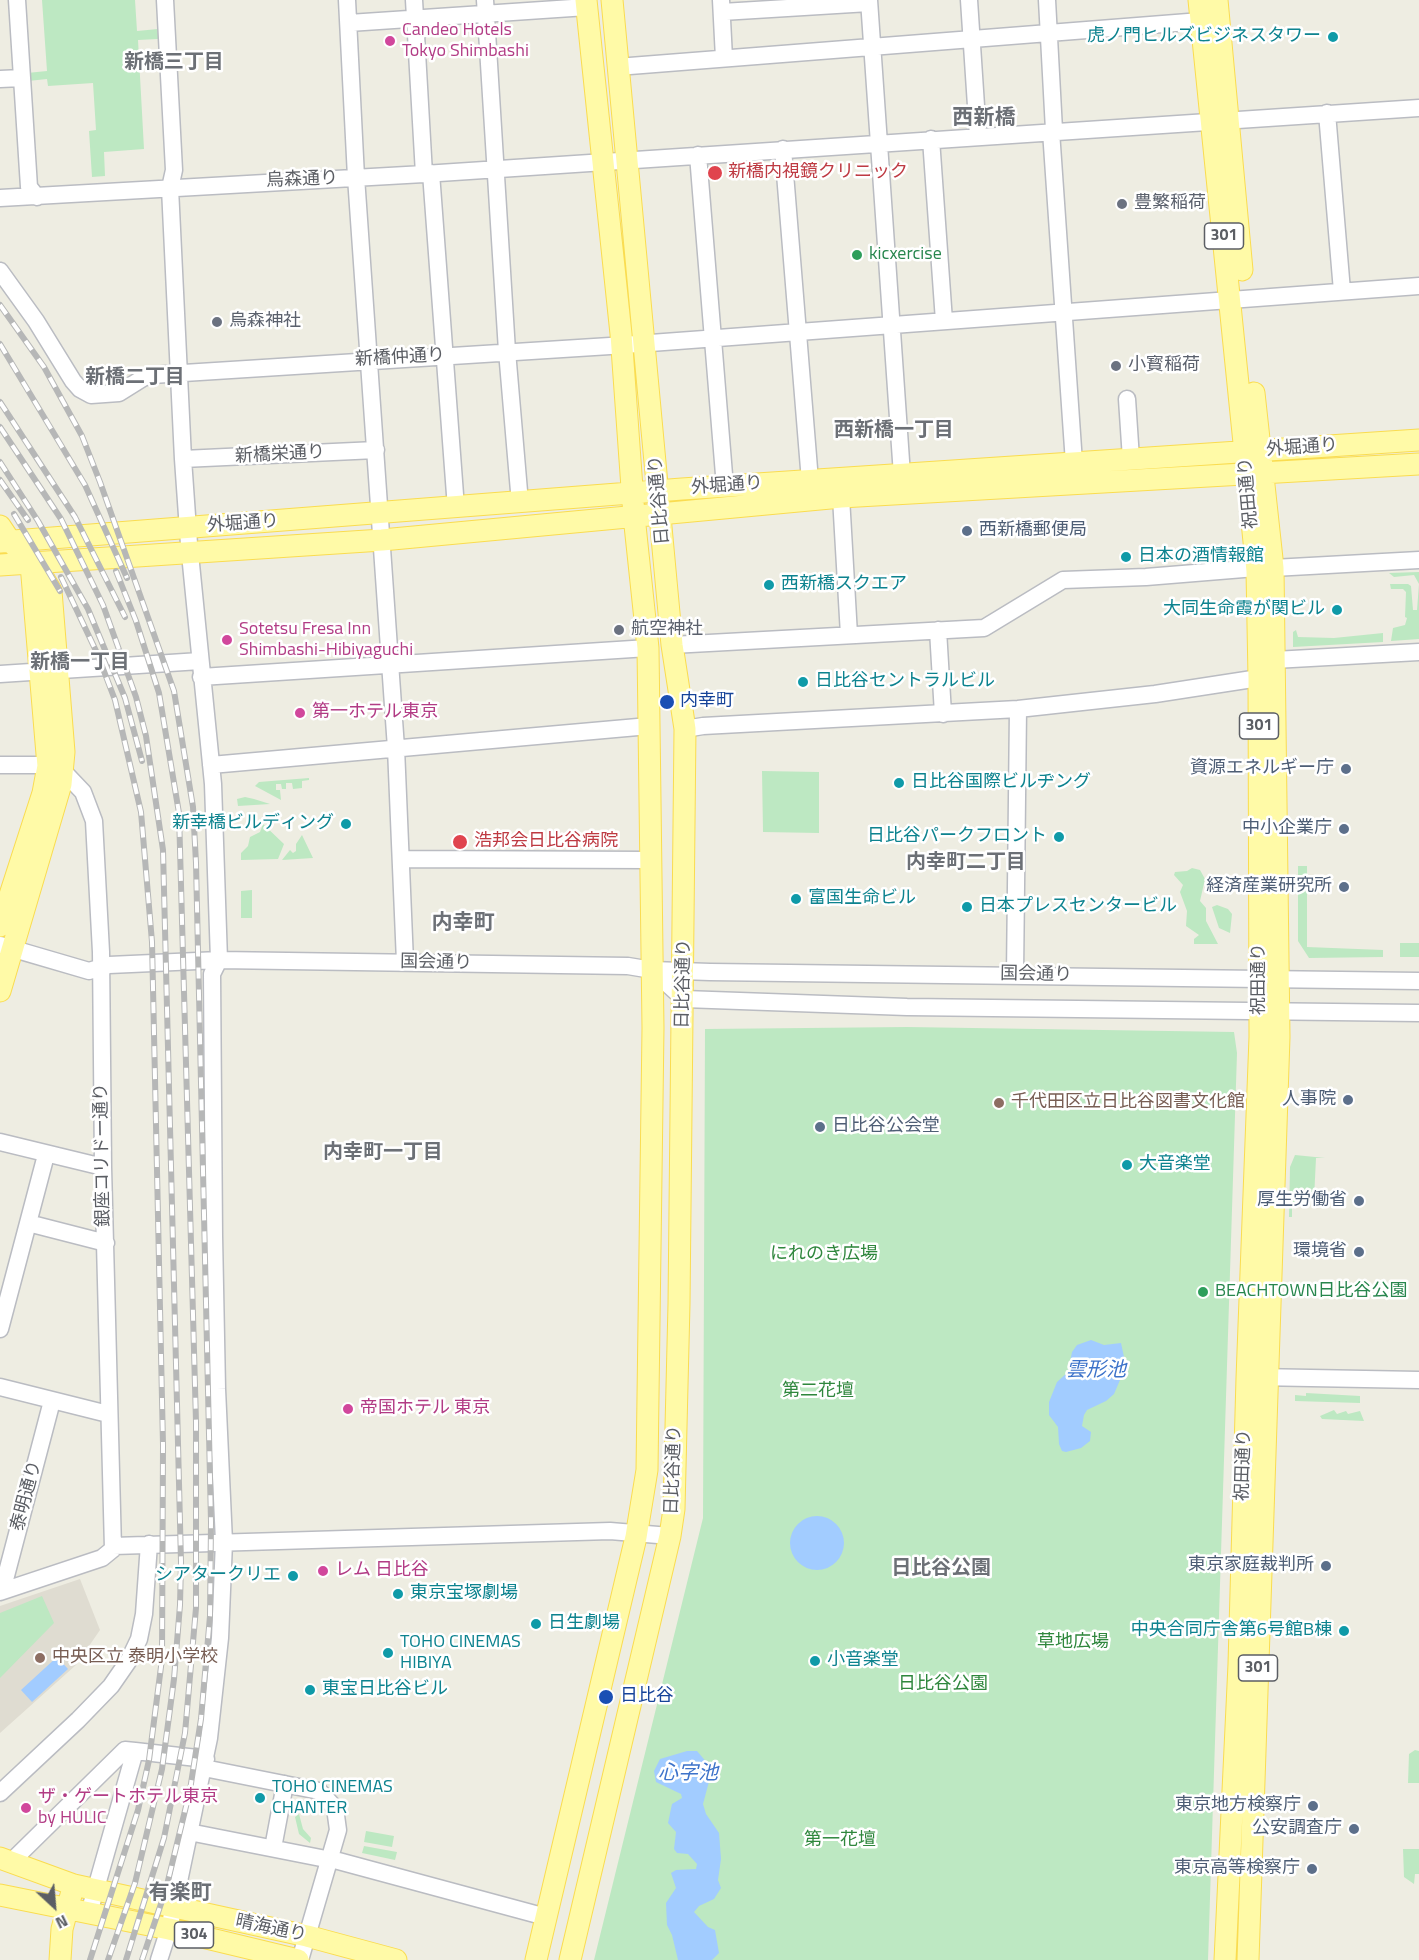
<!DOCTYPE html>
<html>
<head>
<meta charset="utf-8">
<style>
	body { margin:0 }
	#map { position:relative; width:1419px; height:1960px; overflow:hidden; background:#eeede2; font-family:"Titillium Web",sans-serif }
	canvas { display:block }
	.north { position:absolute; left:24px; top:1876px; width:60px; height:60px; -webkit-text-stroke:4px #fff; paint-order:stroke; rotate:154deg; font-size:16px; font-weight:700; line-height:24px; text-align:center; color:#5b5e64 }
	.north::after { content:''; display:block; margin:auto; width:21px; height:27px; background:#5b5e64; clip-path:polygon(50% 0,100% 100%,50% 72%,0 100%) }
</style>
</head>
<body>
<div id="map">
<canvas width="1419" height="1960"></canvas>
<div class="north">N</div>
</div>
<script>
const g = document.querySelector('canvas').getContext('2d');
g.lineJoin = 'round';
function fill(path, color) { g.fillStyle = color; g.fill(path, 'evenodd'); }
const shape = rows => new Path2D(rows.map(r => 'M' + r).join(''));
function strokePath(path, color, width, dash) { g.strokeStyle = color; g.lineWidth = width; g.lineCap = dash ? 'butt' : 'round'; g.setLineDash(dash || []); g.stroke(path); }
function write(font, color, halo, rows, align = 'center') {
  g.font = font + ' "Titillium Web","Noto Sans JP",sans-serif'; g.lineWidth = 5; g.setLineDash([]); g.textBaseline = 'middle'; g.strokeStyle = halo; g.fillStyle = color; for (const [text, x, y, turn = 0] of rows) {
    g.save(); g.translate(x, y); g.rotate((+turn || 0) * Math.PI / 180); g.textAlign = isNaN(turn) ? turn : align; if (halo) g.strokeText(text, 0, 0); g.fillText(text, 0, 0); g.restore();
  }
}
fill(shape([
	[80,1579,100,1630,76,1665,0,1733,0,1606]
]), '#dfdcd1');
fill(shape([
	[42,0,135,0,137,31,158,29,158,39,138,40,144,149,104,152,105,176,92,177,89,131,96,130,93,83,48,86,47,79,28,81,27,73,47,71],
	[1419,572,1419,639,1391,641,1393,628,1405,625,1407,618,1405,617,1406,592,1403,589,1391,589,1390,584,1408,584,1411,586,1413,610,1417,610,1419,584,1414,575,1394,577,1389,573],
	[1296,630,1298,637,1334,638,1383,633,1383,642,1293,647,1293,632],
	[762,771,819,772,819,833,763,832],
	[309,778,309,780,302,781,302,788,293,789,292,783,286,783,286,789,282,789,281,784,276,784,276,790,280,790,281,800,255,786,259,782],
	[245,797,254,799,270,804,238,806,237,799],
	[263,824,284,844,278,859,241,860,241,853,248,846,250,837,260,832],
	[302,835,313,858,282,860,290,850,293,853,296,851,296,844],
	[1298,866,1307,866,1307,947,1383,950,1383,957,1309,958,1298,941],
	[1192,868,1200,870,1205,879,1200,901,1206,908,1206,921,1218,944,1194,944,1194,939,1199,935,1186,926,1187,911,1180,892,1183,885,1174,875,1175,872,1187,871],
	[252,890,252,918,241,918,241,891],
	[1217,905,1228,909,1232,914,1230,933,1219,928,1212,907],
	[1400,943,1419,943,1419,957,1400,957],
	[907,1027,1234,1032,1237,1053,1208,1960,594,1960,703,1518,705,1029],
	[1295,1155,1325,1158,1316,1158,1314,1199,1305,1199,1304,1205,1292,1205,1292,1217,1289,1217,1290,1167],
	[1306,1393,1360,1396,1360,1403,1295,1401,1295,1395,1306,1396],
	[1334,1410,1337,1414,1346,1411,1348,1414,1360,1411,1364,1421,1322,1419,1320,1416],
	[42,1596,54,1623,0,1678,0,1613],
	[1415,1750,1419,1751,1419,1783,1408,1783,1409,1754],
	[299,1814,303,1829,311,1838,310,1843,299,1834,295,1817],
	[366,1831,394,1836,392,1847,364,1842],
	[364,1846,397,1852,395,1860,362,1853],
	[1403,1849,1419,1849,1419,1874,1415,1874,1414,1884,1404,1877]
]), '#bde8c2');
fill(shape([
	[1091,1340,1104,1345,1121,1343,1126,1366,1114,1394,1106,1401,1087,1410,1084,1415,1082,1426,1091,1432,1090,1441,1081,1448,1066,1452,1062,1451,1059,1444,1058,1427,1049,1415,1049,1402,1057,1382,1068,1372,1072,1352,1077,1345],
	'790 1543a27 27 0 1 1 54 0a27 27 0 1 1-54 0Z',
	[57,1657,68,1669,32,1702,21,1690],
	[687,1751,697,1751,708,1764,711,1774,703,1804,706,1814,719,1833,721,1859,718,1880,721,1888,714,1899,699,1906,694,1912,708,1927,715,1930,719,1953,712,1960,678,1960,672,1935,667,1925,666,1903,676,1888,671,1873,676,1870,696,1869,697,1864,688,1854,677,1853,674,1849,676,1832,668,1823,672,1804,682,1798,681,1794,656,1782,654,1771,660,1759]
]), '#a2ccff');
const minor = shape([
	[17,0,29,187,37,197],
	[347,0,356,177,396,748,405,962],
	[414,0,424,174],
	[485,0,507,351,520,503],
	[721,0,724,58],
	[869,0,902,475],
	[969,0,978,136],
	[1047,0,1054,130],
	[722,12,869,3],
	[349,23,587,7],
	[617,67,1201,21],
	[0,79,22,78],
	[1327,113,1342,291],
	[1051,131,1074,463],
	[931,139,944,321],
	[783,149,810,481],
	[698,155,725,487],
	[431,173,456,508],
	[0,198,424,174,1419,108],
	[0,271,36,321,73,381,80,389,91,395,119,393,143,378,152,375,610,346,1419,286],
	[1127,399,1131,459],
	[183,459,376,450],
	[841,497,849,635],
	[1273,568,1419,560],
	[938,630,943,714],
	[672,645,984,628,1063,580,1146,577,1256,568],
	[0,674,200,661],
	[201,677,648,648],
	[685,729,703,726,1018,709,1155,694,1259,678,1274,660,1419,652],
	[0,765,41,765,63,771,83,792,94,821,101,952,103,1167,113,1549,102,1558,0,1592],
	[211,765,649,726],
	[402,859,650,860],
	[0,945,89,971,109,965,219,960,628,966,652,970,710,972,1419,981],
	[652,970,684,999,907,1007,1419,1013],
	[1015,975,1018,709],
	[0,1142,103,1167],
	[28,1223,106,1243],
	[0,1329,46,1155],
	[1256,1377,1419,1380],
	[0,1387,108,1414],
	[113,1546,610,1531,670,1536],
	[2,1591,52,1401],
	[135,1751,206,1759],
	[204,1768,319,1791,335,1808,338,1830,300,1960],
	[0,1793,78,1720,111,1686,129,1660,139,1639,144,1614,149,1544],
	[189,1832,331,1860],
	[273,1848,285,1784],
	[331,1859,546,1917],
	[12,1861,125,1750,135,1751,89,1913],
	[159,1960,169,1929,209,1738,220,1638,224,1542,217,1389,214,1236,212,974,219,960,213,784,189,544,183,459,170,188,174,170,165,0]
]);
const major = shape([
	[1199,0,1257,571,1259,678,1260,1037,1247,1378,1239,1664,1225,1960],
	[1217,0,1242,270],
	[0,526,10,541,40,572,51,591,64,752,61,784,0,991],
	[0,542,682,489,1419,440],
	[0,565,382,540,841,497,1419,464],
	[0,926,43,793,48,766,31,564],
	[0,1858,74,1885,307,1936,396,1960],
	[0,1895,169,1929,298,1960],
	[60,1960,62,1929,71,1895],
	[536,1960,636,1537,647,1470,653,1028,648,648,634,516,621,334,586,0],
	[570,1960,670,1536,674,1509,679,1304,685,729,672,645,612,0],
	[1248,1960,1279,1037,1273,568,1254,393]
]);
strokePath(minor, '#babcc2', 19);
strokePath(major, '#fadc50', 23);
strokePath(minor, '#fff', 16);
strokePath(major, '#fffaa7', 21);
const rail = shape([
	[0,305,44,367,82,436,100,482,174,691,193,807,196,863,211,1522,210,1616,201,1719,190,1790,166,1889,142,1960],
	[0,344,85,485,127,578],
	[0,402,75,517,125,617],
	[0,427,61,519,103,605,136,697,146,736,163,850,181,1562,180,1605,174,1679,162,1769,135,1883,108,1960],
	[0,462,38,521,88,609,125,698,142,761],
	[0,480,28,520],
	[14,514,60,591],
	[116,571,136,621,159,693,179,813,196,1422,196,1608,185,1733,164,1838,126,1960],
	[61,577,97,653,115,700,141,812,152,942,163,1445,162,1659,149,1760,138,1810,90,1960]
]);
strokePath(rail, '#b6b7b7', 6);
strokePath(rail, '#fff', 4, [11]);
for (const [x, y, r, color] of [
	[1333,37,6,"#0f9aa8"],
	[390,41,6,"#d1479c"],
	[715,173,8,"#e0444e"],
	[1122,204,6,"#6b7280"],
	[857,255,6,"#2e9e5b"],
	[217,322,6,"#6b7280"],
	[1116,366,6,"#6b7280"],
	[967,531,6,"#5c6f8a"],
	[1126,557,6,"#0f9aa8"],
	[769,585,6,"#0f9aa8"],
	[1337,610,6,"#0f9aa8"],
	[619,630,6,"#6b7280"],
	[227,640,6,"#d1479c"],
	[803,682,6,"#0f9aa8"],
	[667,702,8,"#1a4fb4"],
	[300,713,6,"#d1479c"],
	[1346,769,6,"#5c6f8a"],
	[899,783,6,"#0f9aa8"],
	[346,824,6,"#0f9aa8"],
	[1344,829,6,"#5c6f8a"],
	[1059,837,6,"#0f9aa8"],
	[460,842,8,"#e0444e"],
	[1344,887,6,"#5c6f8a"],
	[796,899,6,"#0f9aa8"],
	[967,907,6,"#0f9aa8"],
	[1348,1100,6,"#5c6f8a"],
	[999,1103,6,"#8d6e63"],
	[820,1127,6,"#5c6f8a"],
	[1127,1165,6,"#0f9aa8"],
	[1359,1201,6,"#5c6f8a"],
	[1359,1252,6,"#5c6f8a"],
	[1203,1292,6,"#2e9e5b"],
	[348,1409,6,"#d1479c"],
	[1326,1566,6,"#5c6f8a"],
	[323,1571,6,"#d1479c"],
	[293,1576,6,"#0f9aa8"],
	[398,1594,6,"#0f9aa8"],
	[536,1624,6,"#0f9aa8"],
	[1344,1631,6,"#0f9aa8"],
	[388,1653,6,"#0f9aa8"],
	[40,1658,6,"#8d6e63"],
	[815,1661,6,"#0f9aa8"],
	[310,1690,6,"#0f9aa8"],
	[606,1697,8,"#1a4fb4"],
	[260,1798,6,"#0f9aa8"],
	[1313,1806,6,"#5c6f8a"],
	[26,1808,6,"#d1479c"],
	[1354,1829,6,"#5c6f8a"],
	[1312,1869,6,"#5c6f8a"]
]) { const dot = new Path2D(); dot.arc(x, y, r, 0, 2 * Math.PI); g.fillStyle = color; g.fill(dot); strokePath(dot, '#fff', 2); }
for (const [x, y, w] of [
	[1224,236,39],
	[1259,726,39],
	[1258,1668,39],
	[194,1935,39]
]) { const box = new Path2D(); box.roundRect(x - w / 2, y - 13, w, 26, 4.5); g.fillStyle = '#fff'; g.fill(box); strokePath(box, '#5b5e64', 1.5); }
write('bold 16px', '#5b5e64', null, [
	["301",1224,236],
	["301",1259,726],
	["301",1258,1668],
	["304",194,1935]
]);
write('18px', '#b23c85', '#fff', [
	["Candeo Hotels",402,31],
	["Tokyo Shimbashi",402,52],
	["Sotetsu Fresa Inn",239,630],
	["Shimbashi-Hibiyaguchi",239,651],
	["第一ホテル東京",312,713],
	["帝国ホテル 東京",360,1409],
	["レム 日比谷",335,1571],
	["ザ・ゲートホテル東京",38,1798],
	["by HULIC",38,1819]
], 'left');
write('18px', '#0d838f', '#fff', [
	["虎ノ門ヒルズビジネスタワー",1321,37,"right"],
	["日本の酒情報館",1138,557],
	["西新橋スクエア",781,585],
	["大同生命霞が関ビル",1325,610,"right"],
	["日比谷セントラルビル",815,682],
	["日比谷国際ビルヂング",911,783],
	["新幸橋ビルディング",334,824,"right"],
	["日比谷パークフロント",1047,837,"right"],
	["富国生命ビル",808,899],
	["日本プレスセンタービル",979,907],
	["大音楽堂",1139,1165],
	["シアタークリエ",281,1576,"right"],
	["東京宝塚劇場",410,1594],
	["日生劇場",548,1624],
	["中央合同庁舎第6号館B棟",1332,1631,"right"],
	["TOHO CINEMAS",400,1643],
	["HIBIYA",400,1664],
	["小音楽堂",827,1661],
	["東宝日比谷ビル",322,1690],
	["TOHO CINEMAS",272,1788],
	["CHANTER",272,1809]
], 'left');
write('18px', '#be3a42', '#fff', [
	["新橋内視鏡クリニック",728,173],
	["浩邦会日比谷病院",474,842]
], 'left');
write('18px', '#5b5e64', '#fff', [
	["烏森通り",302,180,-2],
	["新橋仲通り",400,358,-3],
	["外堀通り",1302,448,-4],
	["新橋栄通り",280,455,-3],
	["外堀通り",727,486,-4],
	["祝田通り",1249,493,-95],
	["日比谷通り",660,500,-95],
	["外堀通り",243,524,-4],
	["国会通り",436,963,1],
	["国会通り",1036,975,1],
	["祝田通り",1260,979,-90],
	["日比谷通り",684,984,-89],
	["銀座コリドー通り",103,1155,-91],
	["祝田通り",1244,1465,-88],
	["日比谷通り",674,1470,-88],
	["泰明通り",27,1496,-75],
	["晴海通り",271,1929,12]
]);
write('18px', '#5b616d', '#fff', [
	["豊繁稲荷",1134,204],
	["烏森神社",229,322],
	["小寳稲荷",1128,366],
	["航空神社",631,630]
], 'left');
write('18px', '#27864d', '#fff', [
	["kicxercise",869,255],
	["BEACHTOWN日比谷公園",1215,1292]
], 'left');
write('18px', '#4e5e75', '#fff', [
	["西新橋郵便局",979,531,"left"],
	["資源エネルギー庁",1334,769],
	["中小企業庁",1332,829],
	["経済産業研究所",1332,887],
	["人事院",1336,1100],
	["日比谷公会堂",832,1127,"left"],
	["厚生労働省",1347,1201],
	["環境省",1347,1252],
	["東京家庭裁判所",1314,1566],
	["東京地方検察庁",1301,1806],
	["公安調査庁",1342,1829],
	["東京高等検察庁",1300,1869]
], 'right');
write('18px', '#164399', '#fff', [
	["内幸町",680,702],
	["日比谷",620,1697]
], 'left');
write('18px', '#785e54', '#fff', [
	["千代田区立日比谷図書文化館",1011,1103],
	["中央区立 泰明小学校",52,1658]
], 'left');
write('18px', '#2f873d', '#fff', [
	["にれのき広場",824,1255],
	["第二花壇",818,1392],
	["草地広場",1073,1643],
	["日比谷公園",943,1685],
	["第一花壇",840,1841]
]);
write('bold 20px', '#6c7076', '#fff', [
	["新橋三丁目",174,63],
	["新橋二丁目",135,378],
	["西新橋一丁目",894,431],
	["新橋一丁目",80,663],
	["内幸町二丁目",966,863],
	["内幸町一丁目",383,1153],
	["日比谷公園",941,1569]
]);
write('italic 20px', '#3d73ca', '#fff', [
	["雲形池",1096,1371],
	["心字池",688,1774]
]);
write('bold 21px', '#6c7076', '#fff', [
	["西新橋",984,119],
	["内幸町",463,924],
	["有楽町",180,1894]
]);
</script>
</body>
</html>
